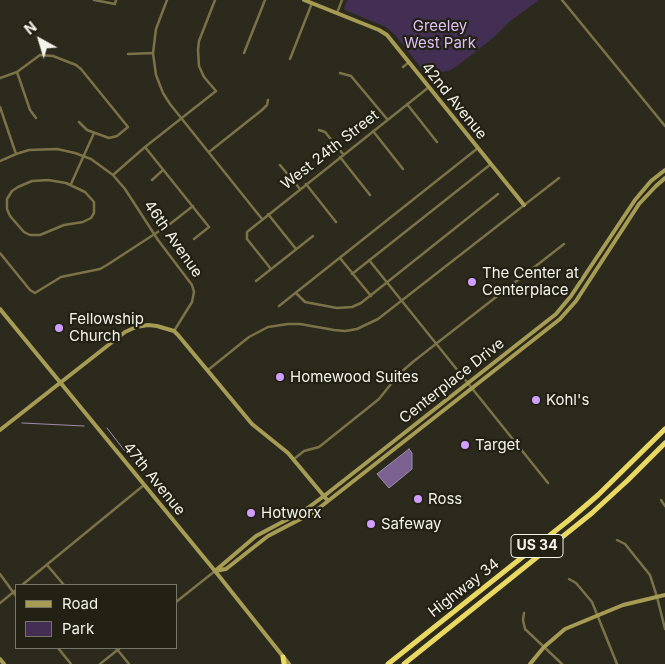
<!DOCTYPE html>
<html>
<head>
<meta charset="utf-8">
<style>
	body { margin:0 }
	#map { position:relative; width:665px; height:664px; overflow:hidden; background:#2c2a1d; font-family:Inter,sans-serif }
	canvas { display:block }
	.legend { position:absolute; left:15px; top:584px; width:162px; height:65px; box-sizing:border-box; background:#222114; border:1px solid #76756a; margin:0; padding:6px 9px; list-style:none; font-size:15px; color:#f5f4eb }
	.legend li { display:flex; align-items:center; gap:10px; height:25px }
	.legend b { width:25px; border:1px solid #76756a }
	.north { position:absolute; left:15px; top:15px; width:50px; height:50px; -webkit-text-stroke:4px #222114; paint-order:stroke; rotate:321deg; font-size:14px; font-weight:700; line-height:20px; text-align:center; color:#f5f4eb }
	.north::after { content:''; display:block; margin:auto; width:18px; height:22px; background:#f5f4eb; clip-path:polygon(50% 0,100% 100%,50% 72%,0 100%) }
</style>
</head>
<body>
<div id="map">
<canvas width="665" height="664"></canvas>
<ul class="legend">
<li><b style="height:6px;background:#a69c53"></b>Road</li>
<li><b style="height:14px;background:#422f53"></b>Park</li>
</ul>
<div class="north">N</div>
</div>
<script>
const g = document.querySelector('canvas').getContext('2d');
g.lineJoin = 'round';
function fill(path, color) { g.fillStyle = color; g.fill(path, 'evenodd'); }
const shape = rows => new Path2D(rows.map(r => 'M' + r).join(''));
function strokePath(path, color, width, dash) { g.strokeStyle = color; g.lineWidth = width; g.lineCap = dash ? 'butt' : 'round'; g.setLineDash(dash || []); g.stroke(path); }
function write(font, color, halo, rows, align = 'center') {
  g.font = font + ' Inter,sans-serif'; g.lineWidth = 4.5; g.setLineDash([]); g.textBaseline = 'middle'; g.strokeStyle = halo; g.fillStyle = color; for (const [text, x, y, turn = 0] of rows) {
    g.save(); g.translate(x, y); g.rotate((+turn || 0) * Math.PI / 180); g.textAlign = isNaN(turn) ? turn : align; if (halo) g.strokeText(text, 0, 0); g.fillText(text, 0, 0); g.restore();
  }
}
fill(shape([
	[347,0,539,0,509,22,493,38,461,63,451,70,437,73,430,79,395,35,386,27,345,10,344,8]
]), '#422f53');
const water = shape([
	[409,449,412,453,412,469,389,488,377,474,409,449]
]);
fill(water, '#7a6191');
strokePath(water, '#9f8dac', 1);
strokePath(shape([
	[22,423,84,426],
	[107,428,128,455]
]), '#9f8dac', 1);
strokePath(shape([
	[94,0,115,4,116,0],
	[167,0,156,29,153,53,156,75,163,93,170,104,262,219],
	[562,0,665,126],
	[337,13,342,0],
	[244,53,265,0],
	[128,54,153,53],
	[290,59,312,3],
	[403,67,408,63],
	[17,72,30,110,36,118],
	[340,73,351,76,387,119],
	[0,78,17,72,40,55,53,56,76,65,81,69,128,127,117,136,109,138,87,130,79,122],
	[407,104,437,142],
	[0,107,16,154],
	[319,130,325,132,343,154],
	[373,131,403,169],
	[145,147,209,227,194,239],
	[209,152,262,110,267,105,268,100],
	[340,157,370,195],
	[0,161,16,154,29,150,57,149,75,153,91,159,113,175,125,189,158,240,192,285,194,292,192,302,174,331],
	[280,165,300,189],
	[113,175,145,147,216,91,204,77,199,66,198,50,199,41,215,0],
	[48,180,66,183,85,192,94,202,94,213,91,218,83,222,64,225,40,235,30,235,24,232,10,216,7,209,7,199,12,191,18,187,32,181,48,180],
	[152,180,163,170],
	[71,184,94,133],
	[306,184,336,222],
	[268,214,296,249],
	[0,253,30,290,35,293,61,277,100,269,107,265,170,224,193,206],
	[340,258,371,296],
	[369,260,548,483],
	[271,269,247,239,247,232,429,87],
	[352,274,491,164],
	[256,281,313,236],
	[296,293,305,302,337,308,352,307,361,303,498,194],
	[279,306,478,148],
	[208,370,249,337,268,327,288,324,300,324,334,330,345,331,357,329,378,319,559,178],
	[294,459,304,451,319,447,379,399,399,374,414,361,564,244],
	[661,500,665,506],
	[617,540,625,544,650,575,657,597,665,629],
	[47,565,64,585],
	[0,574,16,596],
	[569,579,576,583,592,602,617,664],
	[22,585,144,485],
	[176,602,215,571],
	[0,603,16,590],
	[524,613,523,620,525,629,562,664],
	[58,648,71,664],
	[116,648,129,664],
	[100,664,120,648]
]), '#797347', 2.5);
strokePath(shape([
	[304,0,379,30,387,35,524,205],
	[0,309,215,571,289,664],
	[0,430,125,332,136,327,148,325,157,326,174,331,178,335,252,424,288,453,328,501],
	[215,571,256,536,305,510,324,496,556,314,571,296,635,200,651,181,665,170],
	[215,571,226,569,268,536,314,512,560,319,576,301,639,204,656,186,665,178],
	[0,659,4,664],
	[530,664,544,647,565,629,623,605,665,595]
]), '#a69c53', 4);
strokePath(shape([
	[283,657,284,664],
	[388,664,569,520,598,495,665,429],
	[404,664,592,513,628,480,665,443]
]), '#e9d862', 5);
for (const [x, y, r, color] of [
	[472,282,5,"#d19dfe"],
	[59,328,5,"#d19dfe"],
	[280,377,5,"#d19dfe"],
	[536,400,5,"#d19dfe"],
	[465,445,5,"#d19dfe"],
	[418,499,5,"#d19dfe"],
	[251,513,5,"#d19dfe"],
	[371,524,5,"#d19dfe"]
]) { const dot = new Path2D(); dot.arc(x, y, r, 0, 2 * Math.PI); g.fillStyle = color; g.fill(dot); strokePath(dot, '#222114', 2); }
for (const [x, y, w] of [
	[537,546,52]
]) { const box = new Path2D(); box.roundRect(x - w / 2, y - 11.5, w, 23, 4); g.fillStyle = '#222114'; g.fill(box); strokePath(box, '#f5f4eb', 1); }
write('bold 14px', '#f5f4eb', null, [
	["US 34",537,546]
]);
write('15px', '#dfc0fb', '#222114', [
	["Greeley",440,26],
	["West Park",440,43]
]);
write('15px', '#f5f4eb', '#222114', [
	["42nd Avenue",454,101,51],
	["West 24th Street",330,150,-38],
	["46th Avenue",173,239,55],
	["Centerplace Drive",452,381,-38],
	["47th Avenue",154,479,51],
	["Highway 34",464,588,-38]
]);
write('15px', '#f5f4eb', '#222114', [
	["The Center at",482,273],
	["Centerplace",482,290],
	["Fellowship",69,319],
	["Church",69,336],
	["Homewood Suites",290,377],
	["Kohl's",546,400],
	["Target",475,445],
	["Ross",428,499],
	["Hotworx",261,513],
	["Safeway",381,524]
], 'left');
</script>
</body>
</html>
